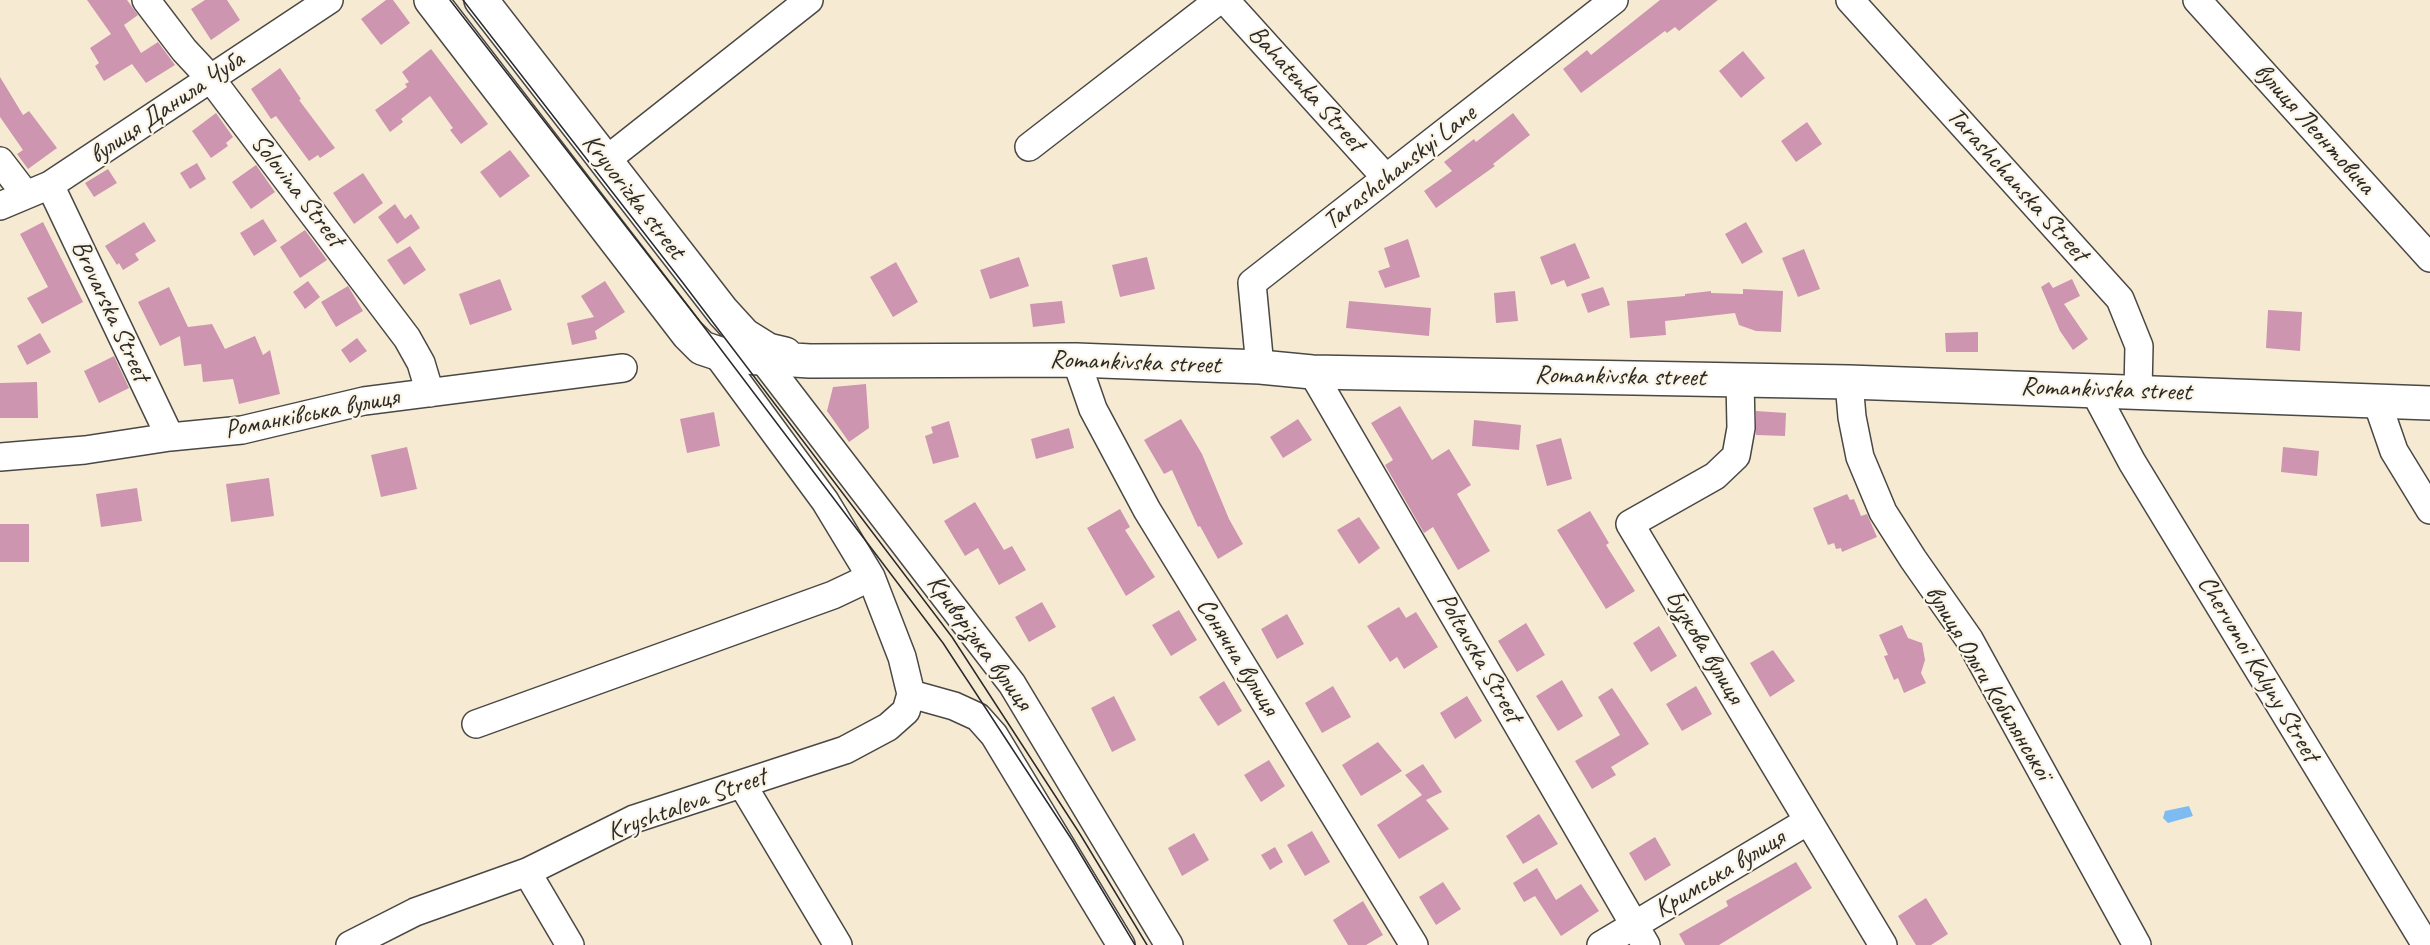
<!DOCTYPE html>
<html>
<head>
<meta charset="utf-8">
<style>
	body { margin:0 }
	canvas { display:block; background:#f7ead3 }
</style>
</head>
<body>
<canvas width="2430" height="945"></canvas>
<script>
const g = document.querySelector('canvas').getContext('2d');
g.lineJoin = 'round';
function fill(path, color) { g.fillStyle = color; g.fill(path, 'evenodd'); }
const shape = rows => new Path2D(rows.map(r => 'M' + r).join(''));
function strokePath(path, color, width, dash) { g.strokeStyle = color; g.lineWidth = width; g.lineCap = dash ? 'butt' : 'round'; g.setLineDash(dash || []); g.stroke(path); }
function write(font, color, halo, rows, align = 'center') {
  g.font = font + ' Caveat,sans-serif'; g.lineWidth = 4.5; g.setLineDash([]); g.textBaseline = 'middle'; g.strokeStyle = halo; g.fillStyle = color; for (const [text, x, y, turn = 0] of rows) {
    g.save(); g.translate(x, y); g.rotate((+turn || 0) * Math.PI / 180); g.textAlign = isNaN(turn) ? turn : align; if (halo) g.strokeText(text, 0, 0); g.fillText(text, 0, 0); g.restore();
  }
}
fill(shape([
	[2189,806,2193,816,2168,823,2163,818,2165,811]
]), '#7dbbf1');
fill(shape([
	[87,0,127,0,138,15,124,25,141,53,158,42,175,65,146,83,132,64,104,81,95,66,99,63,90,48,111,34],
	[205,0,227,0,240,20,211,40,191,9],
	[386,0,393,0,410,23,381,45,361,19],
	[1660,0,1718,0,1679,31,1675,27,1667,33,1665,31,1581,93,1563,69,1587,50,1591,55],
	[431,49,488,124,461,144,450,130,453,128,430,96,401,119,403,122,390,132,375,110,407,87,405,84,409,82,402,72],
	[1743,51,1765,78,1741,98,1719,71],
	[280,68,301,99,299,100,335,148,320,158,318,155,309,161,276,116,271,119,251,89],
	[0,77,23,115,29,111,57,148,28,169,17,154,23,150,0,117],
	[216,113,233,137,226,143,228,146,211,158,192,131],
	[1513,113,1530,135,1493,164,1495,166,1436,208,1424,191,1452,171,1444,162,1474,139,1476,142],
	[1807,122,1822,144,1796,162,1781,141],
	[510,150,530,176,500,198,480,172],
	[197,163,206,179,190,189,180,173],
	[256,165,275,192,251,209,232,182],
	[108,169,117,183,94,197,85,183],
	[363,173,383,203,354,224,333,193],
	[395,204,405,219,411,214,420,228,397,244,378,217],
	[263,219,277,241,254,256,240,233],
	[43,222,83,302,42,324,27,298,48,287,20,234],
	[144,222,156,241,135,254,139,260,123,270,119,263,117,265,105,246],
	[1746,222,1763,252,1742,264,1725,234],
	[305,230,327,260,300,278,280,247],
	[1408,239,1420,277,1385,288,1378,271,1390,267,1384,248],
	[1575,243,1590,278,1567,287,1564,280,1551,285,1540,257],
	[410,246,426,270,404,285,387,260],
	[1804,249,1820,289,1798,297,1782,258],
	[1019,257,1029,286,990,299,980,270],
	[1147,257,1155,289,1120,297,1112,265],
	[896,262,918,302,893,317,870,277],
	[500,279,512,310,470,325,459,294],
	[2072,279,2080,296,2064,304,2088,339,2073,350,2060,331,2041,287,2049,282,2053,288],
	[308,281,320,297,305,309,293,292],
	[605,281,625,312,595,331,597,339,572,345,567,323,594,317,581,296],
	[348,286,363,311,336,327,321,302],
	[169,287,188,327,212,324,225,349,255,336,263,355,270,350,280,394,239,404,233,379,203,382,201,364,184,366,180,336,160,346,138,302],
	[1603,287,1610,305,1588,313,1581,294],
	[1743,289,1783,291,1781,332,1756,331,1739,325,1735,313,1665,321,1666,335,1630,338,1627,301,1685,296,1685,294,1711,291,1711,293,1743,294],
	[1515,291,1518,321,1496,323,1494,293],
	[1062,301,1065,323,1033,327,1030,304],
	[1349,301,1431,308,1429,336,1346,328],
	[2268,310,2302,312,2300,351,2266,348],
	[1978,332,1978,352,1946,352,1945,333],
	[40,333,51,352,27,365,17,346],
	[357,338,367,351,350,363,341,350],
	[114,356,129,388,99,403,84,371],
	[37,382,38,418,0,418,0,383],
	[866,384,869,428,849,442,827,411,833,387],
	[1400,406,1432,460,1449,449,1471,485,1457,494,1490,551,1458,570,1433,527,1424,533,1385,465,1393,460,1371,423],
	[1756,411,1786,413,1785,436,1756,435],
	[714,412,720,446,687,453,680,419],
	[1181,419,1202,454,1229,519,1243,544,1218,559,1200,526,1198,527,1172,470,1164,474,1144,440],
	[1298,419,1312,440,1283,458,1270,437],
	[1474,420,1521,425,1519,450,1472,446],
	[949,421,959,457,933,464,925,436,933,433,931,427],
	[1069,428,1074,448,1036,459,1031,439],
	[1561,438,1572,479,1547,486,1536,445],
	[407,447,417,489,381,497,371,455],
	[2283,447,2319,451,2317,476,2281,472],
	[269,478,274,516,231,522,226,484],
	[137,488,142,521,101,527,96,494],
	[1847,494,1850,500,1854,499,1861,516,1867,514,1877,537,1842,552,1841,548,1836,549,1834,543,1828,545,1813,508],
	[975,502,1004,550,1012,546,1026,570,999,585,978,548,965,556,944,521],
	[1120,509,1130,527,1125,530,1155,577,1126,596,1087,528],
	[1590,511,1609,543,1606,545,1635,591,1606,609,1557,530],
	[1359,517,1380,548,1359,564,1337,530],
	[0,524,29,524,29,562,0,562],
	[1042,602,1056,627,1029,642,1015,617],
	[1399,607,1406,618,1416,612,1438,647,1404,669,1397,657,1390,662,1367,626],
	[1179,610,1197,640,1171,656,1152,625],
	[1287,614,1304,644,1277,659,1261,629],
	[1526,623,1545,655,1517,672,1498,641],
	[1902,625,1908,638,1922,643,1925,660,1921,673,1926,683,1904,693,1898,678,1894,680,1884,656,1888,655,1879,635],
	[1659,626,1677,656,1651,672,1633,643],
	[1773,650,1795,681,1770,697,1750,663],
	[1562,680,1583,716,1558,731,1536,696],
	[1224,681,1242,711,1218,726,1199,697],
	[1333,686,1351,717,1322,733,1305,703],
	[1696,686,1712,714,1682,731,1666,704],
	[1612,688,1649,744,1611,767,1616,775,1592,789,1575,761,1620,735,1598,697],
	[1114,696,1136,740,1112,752,1091,708],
	[1467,696,1482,721,1455,739,1440,713],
	[1378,742,1402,771,1361,796,1342,765],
	[1269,760,1285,786,1261,802,1244,775],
	[1423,764,1442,792,1426,800,1449,829,1399,859,1377,825,1422,795,1405,775],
	[1539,814,1558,844,1523,864,1506,836],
	[1312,831,1330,862,1305,876,1287,845],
	[1194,833,1209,860,1182,876,1168,848],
	[1655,837,1671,865,1645,881,1629,853],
	[1275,847,1283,862,1270,870,1261,855],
	[1796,862,1812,888,1719,945,1685,945,1679,934,1728,906,1726,901],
	[1537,868,1556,900,1581,884,1599,911,1561,936,1535,896,1524,902,1513,883],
	[1443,882,1461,909,1436,925,1419,897],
	[1926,898,1948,934,1931,945,1916,945,1898,916],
	[1363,901,1383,935,1366,945,1348,945,1333,920]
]), '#cd95b0');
const minor = shape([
	[146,0,184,50,211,79,407,338,421,363,430,393],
	[1225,0,1386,178],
	[1850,0,2120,299,2139,346,2138,391],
	[2197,0,2430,258],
	[1029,147,1219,0],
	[0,161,26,195],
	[605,161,809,0],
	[50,185,170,437],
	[0,206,50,185,329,0],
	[754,348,1012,684,1169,945],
	[716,353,825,501,871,577,902,657,911,694],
	[1076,360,1093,409,1147,510,1414,945],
	[1260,367,1252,283,1614,0],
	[1312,372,1646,945],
	[1740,379,1741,428,1736,456,1715,476,1630,524,1883,945],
	[1849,382,1852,417,1860,457,1883,512,1913,559,1969,639,2137,945],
	[2094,391,2132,462,2426,945],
	[2376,399,2394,451,2430,510],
	[0,457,85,450,170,437,242,430,364,401,623,368],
	[911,694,954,706,978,717,994,735,1121,945],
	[476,724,833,595,871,577],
	[742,784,838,945],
	[527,872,570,945],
	[350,945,415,912,527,872,634,819,845,750,888,727,906,711,911,694],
	[1601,945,1808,821]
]);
const major = shape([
	[431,0,688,334,702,348,726,356,810,361,1076,360,1260,367,1312,372,1849,382,2430,403],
	[481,0,723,312,744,335,768,350,785,354]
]);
strokePath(minor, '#4a4844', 30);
strokePath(major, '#4a4844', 36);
strokePath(minor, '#fff', 27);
strokePath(major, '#fff', 33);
strokePath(shape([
	[450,0,701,323,943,643,1072,840,1135,945],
	[463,0,683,283,952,637,1080,834,1147,945]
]), '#2b2b2b', 1.5);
write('26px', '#2b2b2b', '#fcf5e5', [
	["Bahatenka Street",1306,89,48],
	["вулиця Данила Чуба",167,108,-34],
	["вулиця Леонтовича",2314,129,48],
	["Tarashchanskyi Lane",1400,168,-38],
	["Tarashchanska Street",2017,185,48],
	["Solovina Street",297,191,52],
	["Kryvorizka street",633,197,52],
	["Brovarska Street",110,311,65],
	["Romankivska street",1135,363,2],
	["Romankivska street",1620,377,1],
	["Romankivska street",2106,390,2],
	["Романківська вулиця",312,414,-11],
	["Криворізька вулиця",979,643,54],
	["Бузкова вулиця",1704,647,59],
	["Сонячна вулиця",1237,657,58],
	["Poltavska Street",1479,658,60],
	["Chervonoi Kalyny Street",2258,669,59],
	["вулиця Ольги Кобилянської",1988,683,59],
	["Kryshtaleva Street",687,805,-20],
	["Кримська вулиця",1720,874,-31]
]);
</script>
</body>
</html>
